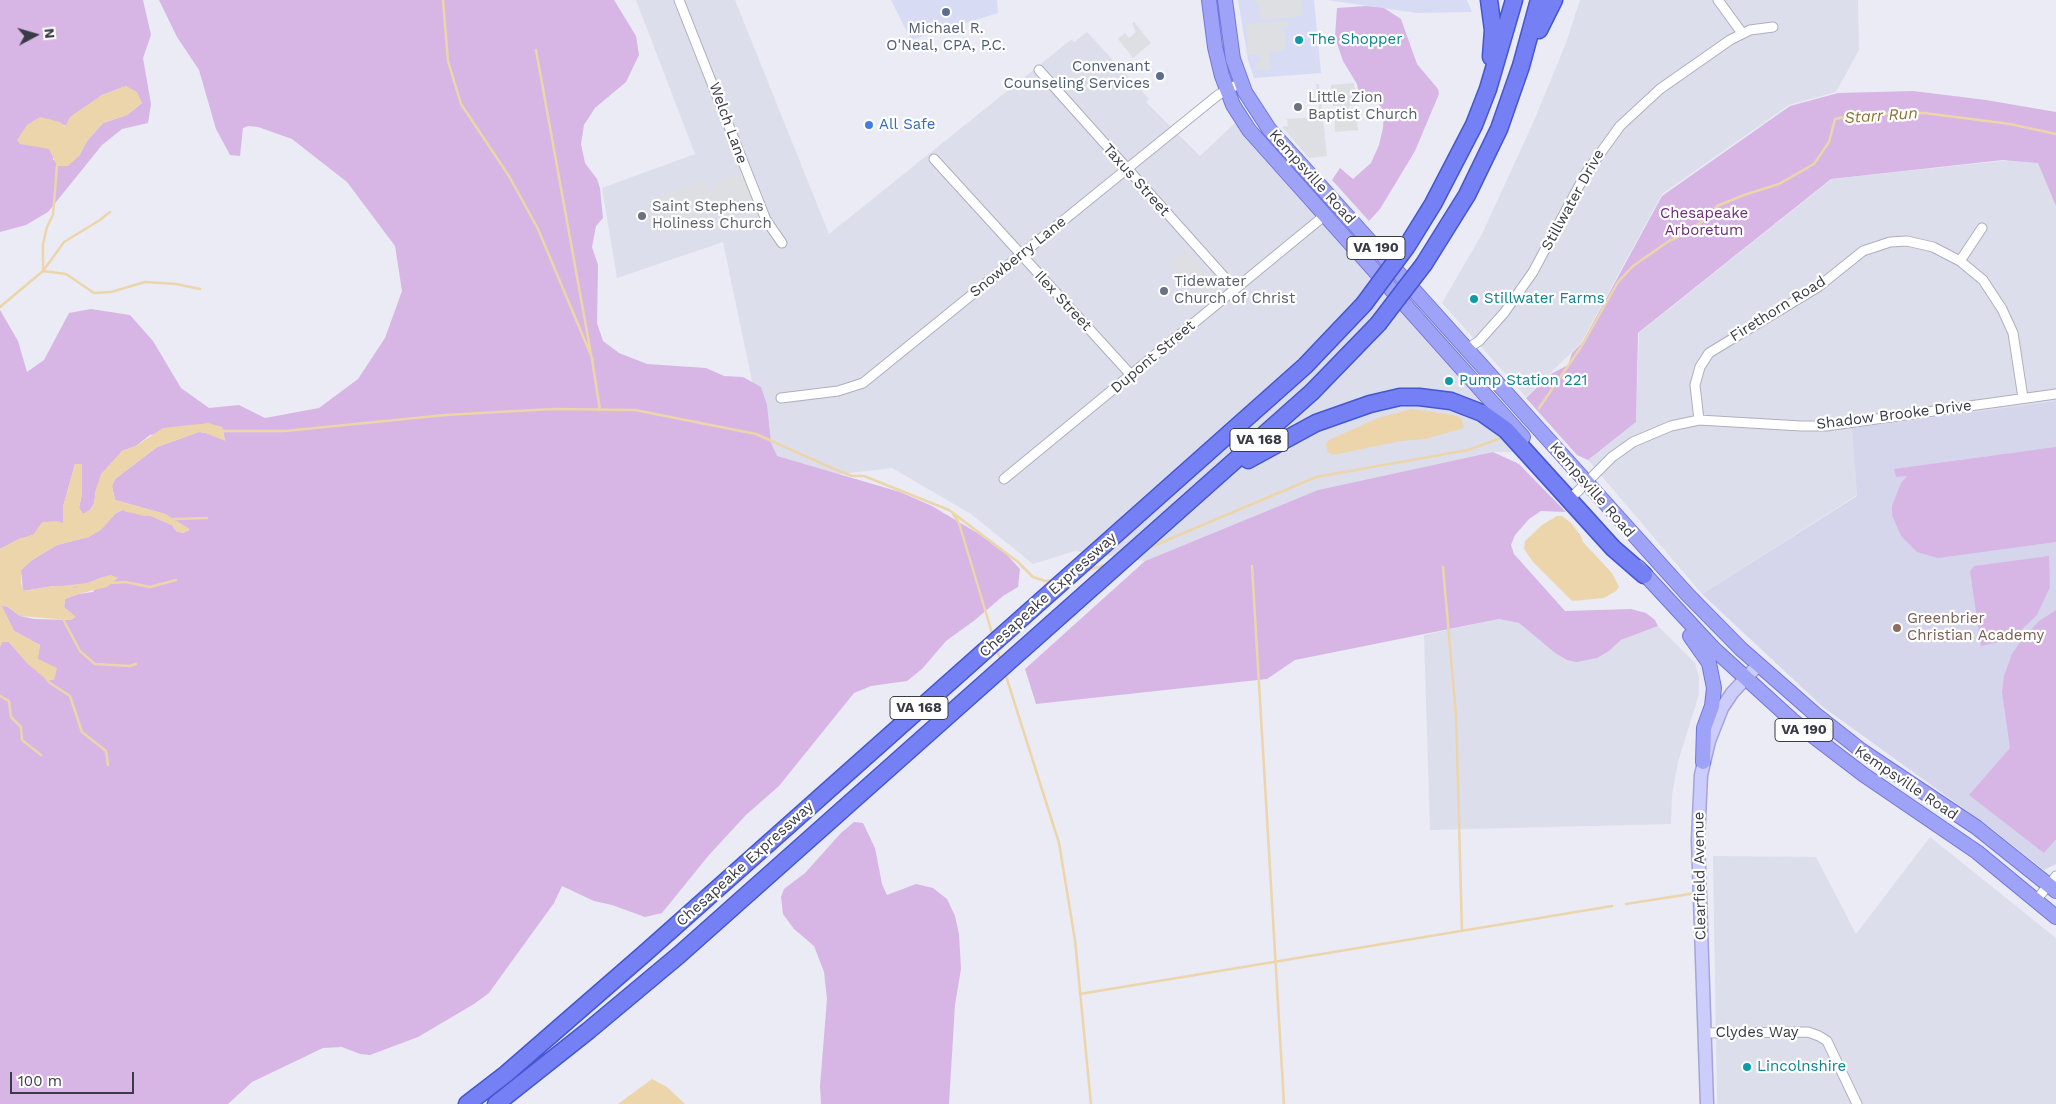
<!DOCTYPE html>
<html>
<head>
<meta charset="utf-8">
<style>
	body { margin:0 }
	#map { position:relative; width:2056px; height:1104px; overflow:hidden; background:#eaebf4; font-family:"Work Sans",sans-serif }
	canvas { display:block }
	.north { position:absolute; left:10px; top:10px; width:50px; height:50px; -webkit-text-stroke:4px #fff; paint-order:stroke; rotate:84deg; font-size:14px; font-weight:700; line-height:20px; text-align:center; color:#393b47 }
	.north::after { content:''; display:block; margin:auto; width:18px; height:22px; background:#393b47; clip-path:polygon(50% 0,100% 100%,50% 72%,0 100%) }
	.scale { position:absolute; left:10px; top:1072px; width:124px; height:22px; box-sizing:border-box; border:2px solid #393b47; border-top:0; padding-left:6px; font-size:15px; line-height:18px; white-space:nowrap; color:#393b47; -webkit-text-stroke:4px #fff; paint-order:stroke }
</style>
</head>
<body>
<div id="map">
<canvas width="2056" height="1104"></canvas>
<div class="north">N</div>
<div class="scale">100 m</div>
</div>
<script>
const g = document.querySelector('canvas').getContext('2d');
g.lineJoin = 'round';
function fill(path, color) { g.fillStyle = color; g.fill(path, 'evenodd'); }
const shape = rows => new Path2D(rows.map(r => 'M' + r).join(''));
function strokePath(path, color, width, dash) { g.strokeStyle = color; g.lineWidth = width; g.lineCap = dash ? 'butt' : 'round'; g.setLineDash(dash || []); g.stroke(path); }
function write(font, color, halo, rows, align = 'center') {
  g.font = font + ' "Work Sans",sans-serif'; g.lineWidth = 4.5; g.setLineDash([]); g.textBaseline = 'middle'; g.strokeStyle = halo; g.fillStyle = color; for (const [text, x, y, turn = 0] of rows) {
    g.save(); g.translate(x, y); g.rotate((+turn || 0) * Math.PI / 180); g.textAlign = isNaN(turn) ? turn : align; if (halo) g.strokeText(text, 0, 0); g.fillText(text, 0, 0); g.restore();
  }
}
fill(shape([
	[636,0,735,0,829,234,1072,39,1074,42,1087,32,1149,99,1146,102,1200,156,1235,123,1507,426,1514,452,1493,452,1318,490,1145,561,1075,551,1033,564,971,514,892,468,773,482,723,242,617,278,602,188,695,154],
	[1580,0,1858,0,1859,50,1836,92,1789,105,1662,194,1581,343,1526,397,1442,303,1482,234,1533,123,1566,43],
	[2039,157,2056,202,2056,401,1853,428,1857,495,1702,594,1588,460,1636,422,1639,333,1832,179],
	[1499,619,1519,623,1555,653,1609,651,1621,640,1658,626,1695,663,1699,677,1699,694,1678,762,1672,795,1671,824,1430,830,1424,635],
	[1930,837,2056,938,2056,1104,1717,1104,1713,856,1816,857,1856,934]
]), '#dcdeeb');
fill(shape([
	[891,0,997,0,998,13,911,40],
	[1238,0,1314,0,1321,73,1254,78,1248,60],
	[1327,0,1467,0,1472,12,1417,13]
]), '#d7dcf4');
fill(shape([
	[2056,401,2056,864,2044,870,1992,829,1823,707,1702,594,1857,496,1852,428]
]), '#d5d6ec');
fill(shape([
	[0,0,143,0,151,35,143,58,151,104,148,123,122,129,102,145,48,212,26,225,0,232],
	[126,86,142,103,127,115,103,123,87,141,79,156,53,160,53,153,49,149,60,124,67,126,102,95],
	[159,0,614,0,636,36,639,55,626,82,595,108,584,125,581,144,585,163,597,179,600,188,603,218,596,226,592,247,598,265,597,323,603,341,619,353,647,364,706,368,724,376,743,377,761,387,767,405,771,443,777,456,900,492,932,506,979,534,1007,555,1020,569,1018,587,1003,596,975,620,946,641,922,669,907,681,871,686,854,693,779,786,746,815,709,855,662,913,645,917,612,905,594,901,562,886,554,903,499,979,489,993,474,1004,418,1037,370,1055,360,1054,342,1047,323,1048,252,1082,228,1104,0,1104,0,647,2,642,9,642,29,665,37,659,40,645,14,631,1,605,8,607,20,616,34,619,70,620,75,617,64,607,65,599,78,594,93,592,103,577,76,588,54,586,23,591,21,570,32,560,57,545,88,537,100,530,116,513,123,510,130,510,151,516,172,525,176,531,183,533,189,530,165,514,115,500,112,486,115,479,157,447,199,432,206,433,225,440,222,427,150,435,136,446,122,451,96,489,94,504,90,510,83,514,79,508,82,493,82,465,75,464,63,507,64,523,39,529,33,535,19,539,0,549,0,310,18,341,27,372,44,360,69,313,91,309,130,315,153,341,181,388,209,408,239,405,265,418,319,408,358,379,385,338,402,291,395,246,347,182,292,139,258,127,248,126,243,128,240,156,230,155,216,129,199,70,177,37],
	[1366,6,1384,8,1401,19,1417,64,1438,89,1439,94,1415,151,1380,209,1369,221,1332,180,1340,168,1353,179,1371,163,1379,145,1383,128,1384,113,1381,107,1377,102,1360,98,1357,84,1343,61,1335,37,1337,8],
	[1913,91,1986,100,2056,112,2056,206,2038,163,2003,160,1831,179,1638,333,1636,422,1588,460,1577,455,1526,398,1551,374,1568,365,1572,353,1582,343,1662,196,1790,106,1838,93],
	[2056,447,2056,542,1938,558,1917,552,1901,536,1892,515,1892,506,1901,483,1907,476,1896,477,1894,469],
	[1493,452,1519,464,1566,512,1541,511,1529,519,1515,535,1511,545,1514,554,1565,611,1631,609,1646,613,1655,620,1658,626,1621,640,1609,651,1597,658,1577,662,1567,660,1555,653,1519,623,1499,619,1295,660,1267,679,1036,704,1025,669,1145,561,1318,490],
	[2049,556,2050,587,2037,615,2016,635,2004,641,1981,646,1970,571,1974,566],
	[2056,610,2056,839,2044,853,1969,795,2010,748,2002,692,2004,676,2012,654,2023,638,2039,621],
	[854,822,863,823,875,848,882,884,887,895,916,884,933,888,947,899,955,916,959,934,961,969,955,1005,949,1104,821,1104,820,1086,827,999,824,972,814,946,794,929,783,914,781,897,784,889,805,873,841,833]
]), '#d7b6e5');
fill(shape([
	[1253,0,1302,0,1303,16,1260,20,1259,5],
	[1288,21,1289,27,1284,27,1286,50,1269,52,1271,69,1257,70,1256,63,1261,62,1260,55,1248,55,1246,24],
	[1134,22,1151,43,1133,58,1118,39,1125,33,1129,38,1136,32,1132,24],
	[1354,83,1356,105,1349,106,1350,111,1356,110,1358,130,1335,132,1334,112,1341,112,1340,106,1333,106,1331,85],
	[1316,84,1319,84,1327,156,1309,158,1282,127,1288,126,1287,119,1320,117],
	[742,173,753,204,667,229,664,214,667,212,658,196,706,181,711,192,715,190,713,185],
	[1186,250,1218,290,1203,302,1171,262]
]), '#dedfe3');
fill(shape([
	[126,86,137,92,142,103,127,115,103,123,87,141,79,156,68,166,57,166,49,149,20,144,17,140,27,125,40,117,60,122,65,127,70,117,77,112,102,95],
	[1412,409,1454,415,1461,418,1464,427,1461,429,1425,439,1401,441,1333,455,1327,451,1326,444,1329,440,1378,418],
	[208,423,222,427,225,441,206,433,199,432,157,447,115,479,112,486,115,500,165,514,190,529,184,533,176,531,172,525,151,516,130,510,123,510,116,513,101,530,88,537,57,545,32,560,21,570,21,584,24,591,54,586,76,588,103,577,111,575,118,578,107,587,78,594,65,599,64,607,76,617,70,620,20,616,8,607,1,605,14,631,40,645,38,659,57,668,54,680,47,680,29,665,9,642,2,642,0,647,0,549,19,539,33,535,42,522,57,521,63,523,63,507,75,464,82,464,82,493,79,508,83,514,90,510,94,504,96,489,101,474,122,451,136,446,163,428],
	[1557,516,1562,516,1571,523,1581,536,1583,542,1612,573,1619,587,1616,591,1604,598,1572,601,1533,562,1524,549,1525,541,1542,525],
	[652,1079,667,1087,685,1104,618,1104]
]), '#ecd5ab');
strokePath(shape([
	[443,0,448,61,461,104,509,176,538,229,593,360],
	[536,50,591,354],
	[43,270,43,244,47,227,53,215,57,166],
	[43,271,66,274,94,293,111,292,145,282,176,284,200,289],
	[0,307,43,271,64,242,100,220,110,212],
	[592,359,600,410],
	[1539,408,1581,347,1618,282,1633,266,1669,241,1686,233,1704,220,1717,206,1744,195,1779,184,1814,164,1829,142,1835,119,1859,114,1924,113,2010,124,2056,134],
	[221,431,285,431,445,415,552,409,635,410,756,434,834,469,852,476,864,476,949,510,1018,562,1033,577,1045,581,1055,580],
	[125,510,146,515],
	[953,514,959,523,992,633],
	[174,519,207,518],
	[1146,549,1316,477,1468,450,1501,438],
	[1252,566,1284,1104],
	[1443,567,1456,715,1462,931],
	[1086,571,1108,564],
	[109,583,125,582,150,587,176,580],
	[55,588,89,584],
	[63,619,80,651,95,664,130,666,136,664],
	[997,651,1000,658],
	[1006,676,1059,843,1075,940,1091,1104],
	[46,678,50,683,70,696,82,732,106,751,108,765],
	[0,696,9,701,11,717,21,727,22,740,41,755],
	[1626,904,1696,893],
	[1080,994,1612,906]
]), '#ecd5ab', 2.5);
const street = shape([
	[679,0,766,220,782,243],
	[1718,0,1742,33],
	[1039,70,1235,289],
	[934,159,1132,376],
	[1960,261,1982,228],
	[1467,349,1479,341,1504,313,1533,272,1586,173,1620,126,1660,89,1730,40,1750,30,1773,27],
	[781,398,838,391,863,383,1218,95,1242,82],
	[1699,420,1695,385,1700,367,1709,353,1818,287,1863,251,1890,242,1907,241,1933,247,1960,261,1983,280,2002,309,2013,333,2023,398],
	[1004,479,1324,216],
	[1575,494,1612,457,1633,442,1671,426,1699,420,1801,426,1826,426,2056,394],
	[2037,899,2056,876],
	[1705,1033,1808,1032,1819,1036,1827,1041,1857,1104]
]);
const secondary = shape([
	[1707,1104,1698,840,1701,775,1709,741,1722,708,1732,693,1758,665]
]);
const primary = shape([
	[1209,0,1215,47,1222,76,1233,105,1249,130,1523,437],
	[1225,0,1233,59,1245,92,1269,129,1687,594,1741,649,1815,714,1862,751,1976,827,2056,891],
	[1638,567,1714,649,1792,720,1864,775,1977,852,2056,917],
	[1690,636,1709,663,1714,688,1712,706,1704,728,1703,762]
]);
const highway = shape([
	[1489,0,1493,30,1491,57],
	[1539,30,1554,0],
	[1407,246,1433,204,1474,125,1488,89,1514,0],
	[1424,264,1467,195,1499,129,1521,66,1539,0],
	[1248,460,1316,423,1370,404,1400,397,1419,397,1451,401,1482,413,1506,430,1613,548,1644,575],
	[467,1104,506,1074,644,954,1305,366,1364,304],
	[496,1104,588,1031,679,955,1312,392,1378,324]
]);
strokePath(street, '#adafbf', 11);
strokePath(secondary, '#a4a4d9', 15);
strokePath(primary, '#7076dc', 16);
strokePath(highway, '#4556d3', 19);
strokePath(street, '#fff', 9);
strokePath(secondary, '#cdcdfb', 12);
strokePath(primary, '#9fa3f8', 14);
strokePath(highway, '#7580f4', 16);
const highwayBridge = shape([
	[1364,304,1407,246],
	[1378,324,1424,264]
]);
strokePath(highwayBridge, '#4556d3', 19, []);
strokePath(highwayBridge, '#7580f4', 16);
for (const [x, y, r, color] of [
	[946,12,5,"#5c6f8a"],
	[1299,40,5,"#0f9aa8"],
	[1160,76,5,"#5c6f8a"],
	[1298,107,5,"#6b7280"],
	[869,125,5,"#3f7fe0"],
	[642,216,5,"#6b7280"],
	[1164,291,5,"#6b7280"],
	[1474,299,5,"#0f9aa8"],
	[1449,381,5,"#0f9aa8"],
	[1897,628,5,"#8d6e63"],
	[1747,1067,5,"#0f9aa8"]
]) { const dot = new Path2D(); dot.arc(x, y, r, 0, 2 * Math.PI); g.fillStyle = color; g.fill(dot); strokePath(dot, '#fff', 2); }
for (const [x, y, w] of [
	[1376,248,58],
	[1259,440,58],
	[919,708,58],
	[1804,730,58]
]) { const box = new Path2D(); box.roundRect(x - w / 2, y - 11.5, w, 23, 4); g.fillStyle = '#fff'; g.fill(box); strokePath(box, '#393b47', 1); }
write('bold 14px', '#393b47', null, [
	["VA 190",1376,248],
	["VA 168",1259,440],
	["VA 168",919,708],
	["VA 190",1804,730]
]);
write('15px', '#4e5e75', '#fff', [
	["Michael R.",946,29],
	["O'Neal, CPA, P.C.",946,46],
	["Convenant",1150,67,"right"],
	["Counseling Services",1150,84,"right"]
]);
write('15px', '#0d838f', '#fff', [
	["The Shopper",1309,40],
	["Stillwater Farms",1484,299],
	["Pump Station 221",1459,381],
	["Lincolnshire",1757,1067]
], 'left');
write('15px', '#5b616d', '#fff', [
	["Little Zion",1308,98],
	["Baptist Church",1308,115],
	["Saint Stephens",652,207],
	["Holiness Church",652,224],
	["Tidewater",1174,282],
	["Church of Christ",1174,299]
], 'left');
write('15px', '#393b47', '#fff', [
	["Welch Lane",728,123,70],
	["Kempsville Road",1312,177,48],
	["Taxus Street",1136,180,48],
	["Stillwater Drive",1573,200,-61],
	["Snowberry Lane",1018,257,-39],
	["Ilex Street",1063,301,47],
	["Firethorn Road",1778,309,-32],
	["Dupont Street",1153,357,-40],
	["Shadow Brooke Drive",1894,415,-7],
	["Kempsville Road",1592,490,49],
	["Chesapeake Expressway",1048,595,-42],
	["Kempsville Road",1906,783,34],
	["Chesapeake Expressway",745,864,-42],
	["Clearfield Avenue",1700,876,-91],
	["Clydes Way",1757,1033]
]);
write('15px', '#366cbe', '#fff', [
	["All Safe",879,125]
], 'left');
write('15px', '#6c2f76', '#fff', [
	["Chesapeake",1704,214],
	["Arboretum",1704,231]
]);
write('15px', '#785e54', '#fff', [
	["Greenbrier",1907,619],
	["Christian Academy",1907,636]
], 'left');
write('italic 16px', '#8e6f30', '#fff', [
	["Starr Run",1881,116,-4]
]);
</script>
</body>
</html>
